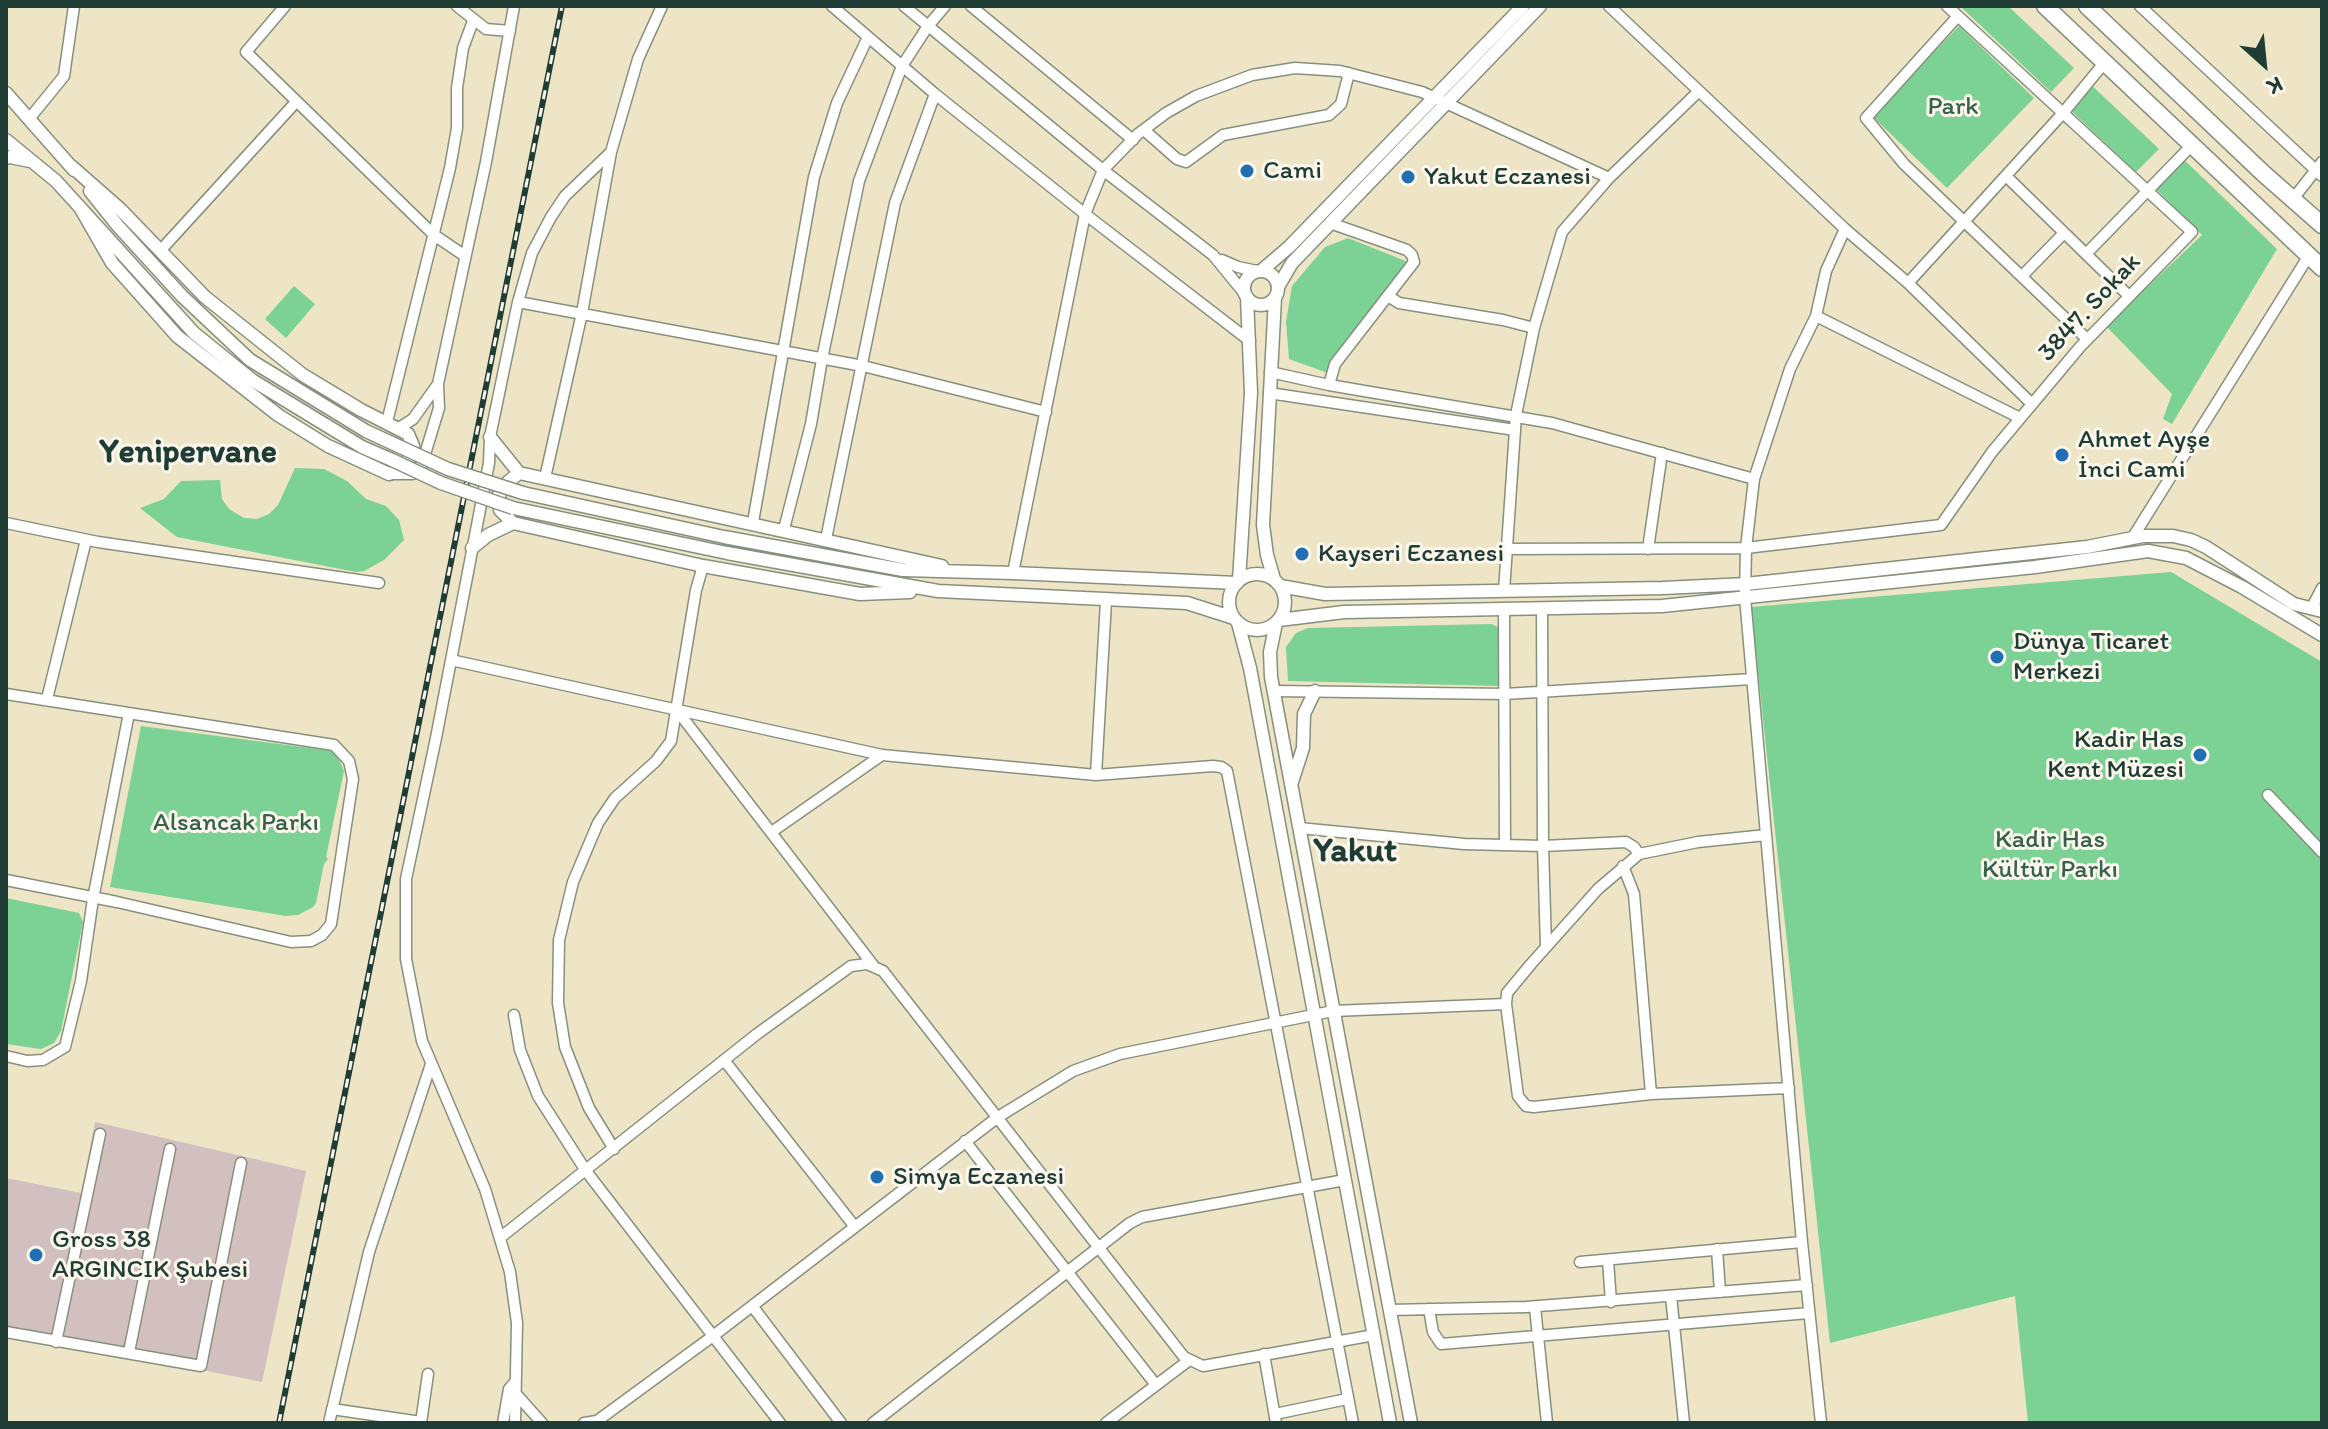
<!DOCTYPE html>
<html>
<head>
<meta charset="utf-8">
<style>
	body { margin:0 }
	#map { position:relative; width:2328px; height:1429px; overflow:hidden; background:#ede5c6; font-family:Itim,sans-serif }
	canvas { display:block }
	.frame { position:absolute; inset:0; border:8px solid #1f3d34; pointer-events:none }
	.north { position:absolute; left:2224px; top:24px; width:80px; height:80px; -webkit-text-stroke:6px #fbf7ec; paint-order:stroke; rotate:153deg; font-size:22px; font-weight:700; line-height:32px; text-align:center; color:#1f3d34 }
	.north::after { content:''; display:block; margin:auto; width:28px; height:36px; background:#1f3d34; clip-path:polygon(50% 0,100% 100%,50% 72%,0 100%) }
</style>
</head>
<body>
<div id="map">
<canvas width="2328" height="1429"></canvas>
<div class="frame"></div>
<div class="north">K</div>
</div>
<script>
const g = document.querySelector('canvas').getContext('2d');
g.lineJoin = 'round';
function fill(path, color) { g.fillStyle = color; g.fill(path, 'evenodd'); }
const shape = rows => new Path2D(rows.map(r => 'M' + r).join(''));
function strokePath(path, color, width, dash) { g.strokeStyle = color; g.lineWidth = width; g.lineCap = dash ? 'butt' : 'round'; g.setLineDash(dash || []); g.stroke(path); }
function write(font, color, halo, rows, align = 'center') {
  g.font = font + ' Itim,sans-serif'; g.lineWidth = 6; g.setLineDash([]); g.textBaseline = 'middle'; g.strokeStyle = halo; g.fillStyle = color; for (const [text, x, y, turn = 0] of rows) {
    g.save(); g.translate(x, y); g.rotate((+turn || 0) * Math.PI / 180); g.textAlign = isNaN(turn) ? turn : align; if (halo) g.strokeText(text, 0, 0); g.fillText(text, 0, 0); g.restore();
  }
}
fill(shape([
	[95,1122,306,1171,262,1382,148,1359,51,1346,6,1331,6,1178,81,1193]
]), '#d2bfbf');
fill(shape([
	[1960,6,2008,6,2074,68,2051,92],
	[1959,26,2034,98,1947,188,1872,116],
	[2086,80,2159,149,2136,172,2064,104],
	[2178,154,2277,249,2172,424,2163,419,2172,394,2106,326,2202,235,2152,185],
	[1348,238,1408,262,1328,373,1289,359,1286,322,1292,286,1325,247],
	[294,286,315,304,286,338,265,319],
	[295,468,324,469,347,481,366,499,386,506,399,520,404,540,384,560,364,571,356,572,177,537,140,508,164,499,181,481,220,480,222,499,229,509,244,518,257,519,269,514,278,505],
	[2171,572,2322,662,2322,1423,2028,1423,2015,1296,1830,1343,1751,607],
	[1492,624,1499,628,1502,634,1500,686,1288,681,1286,647,1296,633,1308,628],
	[141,726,333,751,337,755,344,771,326,857,328,859,324,864,316,903,313,907,298,915,286,916,110,887],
	[6,898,79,913,83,922,61,1031,54,1043,41,1049,6,1044]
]), '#7cd195');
const minor = shape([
	[285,6,246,52,434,235,465,256],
	[457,6,486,29,510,31],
	[832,6,935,94,1085,214,1250,341],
	[904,6,1103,170,1213,255,1244,293],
	[971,6,1133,140],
	[1609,6,1845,229,1908,283,2032,404],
	[2140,6,2322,176],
	[1958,16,1866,118,1904,164,2087,339],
	[29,119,64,76,74,6],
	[1144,130,1177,159,1186,162,1223,135,1329,115,1341,104,1349,73],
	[2006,176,2129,296],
	[2293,199,2322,162],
	[160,251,296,102],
	[2086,254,2192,145],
	[1222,260,1238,267,1257,271],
	[2022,276,2064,233],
	[1908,283,2063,113,2105,62],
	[1388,296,1399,303,1503,320,1534,328,1516,415,1504,591],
	[518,302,863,366,1046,412],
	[1816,316,2020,418],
	[1534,328,1562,232,1609,178,1699,91],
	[1270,372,1329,385,1552,423,1754,479,1746,548,1745,597,1802,1242,1821,1423],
	[1329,385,1335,364,1414,262,1412,255,1407,250,1330,223],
	[1269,393,1515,430],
	[387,422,450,168,457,128,457,88,463,48,473,21],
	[399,428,413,419,438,384],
	[389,474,413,474,422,464,439,408,438,384,486,162,514,6],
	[545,478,582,313,611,152,638,59,662,6],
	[1754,479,1790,369,1816,316,1826,271,1845,229],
	[753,522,814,177,837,103,868,37],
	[6,523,98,542,379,583],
	[784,529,811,424,822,359,859,181,902,66,928,26,945,6],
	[2133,537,2308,257],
	[826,539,895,203,935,94],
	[1507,549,1746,548,1941,525,1992,452,2080,347,2192,232,1947,6],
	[1648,549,1662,453],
	[1013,573,1085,214,1103,170,1138,134,1166,113,1196,96,1252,75,1295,68,1340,71,1422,92,1609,178],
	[1542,608,1543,846,1546,947],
	[1504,609,1505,845],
	[2311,609,2322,588],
	[451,660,882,755],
	[1274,691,1505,694,1752,679],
	[6,694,334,745,349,761,353,779,331,924,322,935,311,941,291,942,117,902,6,880],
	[47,699,86,540],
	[676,709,873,965],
	[1096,775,1106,601],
	[2268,795,2322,852],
	[1299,828,1464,844,1543,846,1626,842,1634,847,1639,854],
	[773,831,882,755,1096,775,1213,766,1221,767,1227,771,1353,1423],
	[1623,866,1634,894,1651,1094],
	[1506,1004,1518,1096,1526,1106,1534,1107,1651,1094,1789,1088],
	[514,1015,520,1050,538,1096,586,1171,780,1423],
	[6,1056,27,1061,43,1060,65,1047,81,981,93,899,129,713],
	[724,1060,855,1227],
	[965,1141,1156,1385],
	[614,1149,589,1108,565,1047,558,1003,559,940,573,882,598,823,615,798,656,761,671,741,696,590,703,566],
	[501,1237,757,1034,851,966,867,964,883,971,1184,1357,1203,1366,1374,1335],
	[1717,1249,1720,1292],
	[1608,1260,1611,1302],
	[1580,1262,1802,1242],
	[1671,1296,1684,1423],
	[753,1307,841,1423],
	[1535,1307,1547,1423],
	[1429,1309,1433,1332,1441,1344,1809,1313],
	[1390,1310,1526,1307,1807,1285],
	[6,1332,201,1366,241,1163],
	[56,1342,100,1134],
	[129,1352,170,1149],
	[1264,1354,1276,1423],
	[517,1395,542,1423],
	[332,1409,421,1422],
	[1275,1414,1347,1399],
	[329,1423,369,1252,431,1064],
	[421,1423,428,1374],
	[503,1423,509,1389,515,1382],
	[515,1423,517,1323,510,1272,485,1189,422,1041,406,959,406,879,436,738,489,463,490,437,518,302,532,253,551,217,565,196,611,152],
	[584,1423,597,1421,713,1336,998,1117,1073,1071,1120,1054,1333,1011,1506,1004,1507,993,1531,964,1598,889,1639,854,1698,842,1766,835],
	[873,1423,1130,1223,1142,1217,1345,1180],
	[1106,1423,1188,1361]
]);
const tertiary = shape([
	[6,93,74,170],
	[6,140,56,181,194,333,252,380,362,447,392,460],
	[6,158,10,157,30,161],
	[71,166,120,209,205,297,303,375,361,410,408,434,413,446,407,462,401,469,389,474,328,446,278,415,177,336,112,263,81,209],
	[90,191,118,226,182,296,250,360,366,431,394,444],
	'1244 288a17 17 0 1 1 34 0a17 17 0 1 1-34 0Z',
	[1261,271,1289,247,1523,6],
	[1278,287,1292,263,1540,6],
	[490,437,519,473,942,566],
	[523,493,724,537,903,570,1013,573,1237,583],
	[513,508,727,553,938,591,1187,603,1234,618],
	[513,523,500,510,499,494,508,482,519,473],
	[472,548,488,535,513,523,703,566,860,594,910,592],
	'1229 602a28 28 0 1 1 56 0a28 28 0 1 1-56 0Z',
	[1274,579,1267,555,1263,525,1275,298],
	[1239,580,1251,393,1247,297],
	[1280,586,1325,594,1663,588,1746,584,2087,547,2143,536,2173,536,2191,540,2206,547,2294,604,2322,611],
	[1279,620,1344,612,1662,606,2035,567,2148,551,2186,558,2242,587,2322,635],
	[1238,623,1250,668,1390,1423],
	[1276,623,1270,652,1271,677,1411,1423],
	[1292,782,1303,748,1304,714,1315,691]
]);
const primary = shape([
	[2045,6,2322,268],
	[2087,6,2264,174,2322,225]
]);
strokePath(minor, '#86917d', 13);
strokePath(tertiary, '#86917d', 15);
strokePath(primary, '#86917d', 19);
strokePath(minor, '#fff', 10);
strokePath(tertiary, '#fff', 12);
strokePath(primary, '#fff', 16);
const rail = shape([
	[279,1423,562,6]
]);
strokePath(rail, '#1f3d34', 6);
strokePath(rail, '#fbf7ec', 3, [9]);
const tertiaryBridge = shape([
	[394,444,448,469,523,493],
	[392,460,441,483,513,508]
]);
strokePath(tertiaryBridge, '#86917d', 15, []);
strokePath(tertiaryBridge, '#fff', 12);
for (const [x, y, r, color] of [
	[1247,171,8,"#1f6fb2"],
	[1408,177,8,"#1f6fb2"],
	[2062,455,8,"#1f6fb2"],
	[1302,554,8,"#1f6fb2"],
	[1997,657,8,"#1f6fb2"],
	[2200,755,8,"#1f6fb2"],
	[877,1177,8,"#1f6fb2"],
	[36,1255,8,"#1f6fb2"]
]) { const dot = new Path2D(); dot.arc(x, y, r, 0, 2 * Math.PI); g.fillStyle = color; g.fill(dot); strokePath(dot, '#fbf7ec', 3); }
write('26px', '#36624c', '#fbf7ec', [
	["Park",1953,107],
	["Alsancak Parkı",236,823],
	["Kadir Has",2050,840],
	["Kültür Parkı",2050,870]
]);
write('26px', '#1f3d34', '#fbf7ec', [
	["Cami",1263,171],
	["Yakut Eczanesi",1424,177],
	["Ahmet Ayşe",2078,440],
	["İnci Cami",2078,470],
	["Kayseri Eczanesi",1318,554],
	["Dünya Ticaret",2013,642],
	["Merkezi",2013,672],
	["Kadir Has",2184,740,"right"],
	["Kent Müzesi",2184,770,"right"],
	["Simya Eczanesi",893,1177],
	["Gross 38",52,1240],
	["ARGINCIK Şubesi",52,1270]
], 'left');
write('26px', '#1f3d34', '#fbf7ec', [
	["3847. Sokak",2090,308,-47]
]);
write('bold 34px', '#1f3d34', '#fbf7ec', [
	["Yenipervane",188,453],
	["Yakut",1355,852]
]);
</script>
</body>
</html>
